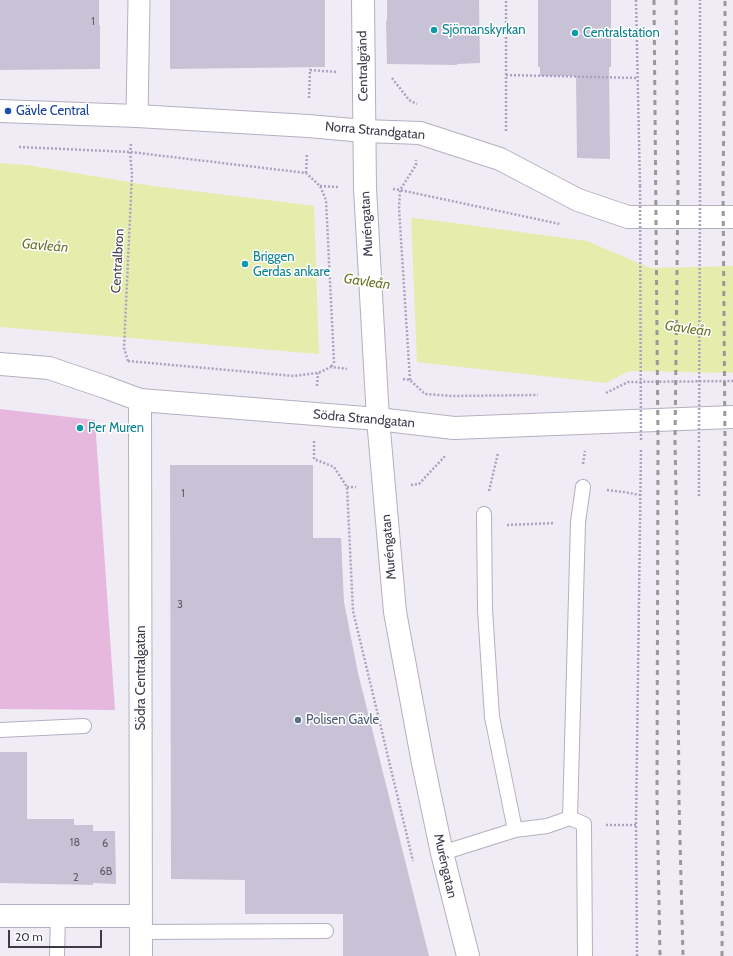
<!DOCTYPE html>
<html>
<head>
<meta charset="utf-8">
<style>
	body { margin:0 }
	#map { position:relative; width:733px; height:956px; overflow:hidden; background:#f0ecf5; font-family:Cabin,sans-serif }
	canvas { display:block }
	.scale { position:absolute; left:8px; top:930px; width:94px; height:18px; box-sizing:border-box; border:2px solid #3f3a49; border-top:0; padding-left:5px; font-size:12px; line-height:14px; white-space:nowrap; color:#3f3a49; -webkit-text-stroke:3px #fff; paint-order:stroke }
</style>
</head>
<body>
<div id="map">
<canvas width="733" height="956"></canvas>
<div class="scale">20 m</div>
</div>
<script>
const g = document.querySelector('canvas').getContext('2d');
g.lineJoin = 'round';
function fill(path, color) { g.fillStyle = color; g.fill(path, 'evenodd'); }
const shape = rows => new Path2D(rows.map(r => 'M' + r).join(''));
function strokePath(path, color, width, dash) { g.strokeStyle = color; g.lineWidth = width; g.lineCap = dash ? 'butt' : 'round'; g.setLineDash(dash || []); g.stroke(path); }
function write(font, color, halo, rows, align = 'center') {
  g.font = font + ' Cabin,sans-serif'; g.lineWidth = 3; g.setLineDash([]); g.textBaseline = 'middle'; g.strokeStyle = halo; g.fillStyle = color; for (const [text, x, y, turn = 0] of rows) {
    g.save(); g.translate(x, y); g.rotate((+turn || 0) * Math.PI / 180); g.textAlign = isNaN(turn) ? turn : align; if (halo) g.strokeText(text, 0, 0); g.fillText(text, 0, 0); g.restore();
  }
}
fill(shape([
	[0,409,95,420,115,710,0,709]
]), '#e6b8de');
fill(shape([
	[0,163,27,165,153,186,447,222,587,241,650,268,733,266,733,373,629,371,606,383,425,363,0,327]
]), '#e5edad');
fill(shape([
	[314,204,411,215,417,364,319,356]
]), '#f0ecf5');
fill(shape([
	[0,0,99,0,99,25,100,25,100,69,0,70],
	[170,0,325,0,325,67,170,69],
	[387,0,479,0,480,63,457,64,457,65,387,64,386,21,387,21],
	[538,0,611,0,611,67,609,67,610,159,577,158,576,76,540,76,540,67,538,67],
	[170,465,313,465,313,538,341,538,344,602,358,673,429,956,343,956,343,914,245,914,245,880,171,879],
	[0,752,27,752,27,819,74,819,74,825,93,825,93,831,115,831,116,884,93,883,93,885,0,883]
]), '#c8c2d6');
const service = shape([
	[484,514,485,610,492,717,515,830],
	[0,730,84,726],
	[570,818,578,522,583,487],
	[442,853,515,830,547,826,570,818,584,824,585,956],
	[141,932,326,931],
	[57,956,58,916]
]);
const pedestrian = shape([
	[137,116,139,0]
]);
const minor = shape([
	[0,111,137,116,308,126,364,131,420,133,500,159,578,200,628,217,733,217],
	[0,364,49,368,105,387,140,400,378,419,454,428,733,417],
	[140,400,141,956],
	[0,916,141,916]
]);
const tertiary = shape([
	[363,0,365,188,378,419,395,612,423,763,442,853,468,956]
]);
strokePath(service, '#b5afc0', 16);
strokePath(pedestrian, '#b5afc0', 23);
strokePath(minor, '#b5afc0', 24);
strokePath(tertiary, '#b5afc0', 24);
strokePath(shape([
	[636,0,640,186],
	[506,75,638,78],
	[392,78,409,100,417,104],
	[309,98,310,70,337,72],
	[506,131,506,0],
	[19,147,130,152,306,173,320,186,326,200,334,362,331,367],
	[306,173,307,153],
	[700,185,700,0],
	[320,186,338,187],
	[393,189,400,190,560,224],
	[128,361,294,376,318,373,331,367,347,369],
	[128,361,124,348,132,174,130,152,131,144],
	[403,379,410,380,425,394,452,396,538,395],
	[410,380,399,208,400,190,416,165,416,160],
	[317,386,318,373],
	[606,393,628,382,733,381],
	[314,441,314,459,334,467,347,487,353,611,413,861],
	[583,464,585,451],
	[411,485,419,484,446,455],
	[347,487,356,487],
	[607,490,624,492,640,495],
	[489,491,498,453],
	[699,496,699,445],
	[507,525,554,523],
	[606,825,636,825],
	[637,956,636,825,641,449]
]), '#aca1c1', 2.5, [2, 2]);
strokePath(service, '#fff', 14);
strokePath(pedestrian, '#fff', 21);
strokePath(minor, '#fff', 22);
strokePath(tertiary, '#fff', 22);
strokePath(shape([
	[654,0,658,442,657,795,660,956],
	[676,0,678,185,675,442,677,537,679,801,683,956],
	[722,956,725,443,723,185,725,36,725,0]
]), '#999', 3, [5, 5]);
strokePath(shape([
	[640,186,641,442],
	[699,442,700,185]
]), '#aca1c1', 2.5, [2, 2]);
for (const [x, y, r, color] of [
	[434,30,4,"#0f9aa8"],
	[575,33,4,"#0f9aa8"],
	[8,111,4,"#1a4fb4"],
	[245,264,4,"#0f9aa8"],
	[80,428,4,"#0f9aa8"],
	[298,720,4,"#5c6f8a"]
]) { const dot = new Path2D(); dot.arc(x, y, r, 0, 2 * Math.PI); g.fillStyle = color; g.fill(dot); strokePath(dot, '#fff', 1.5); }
write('11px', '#615c6c', null, [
	["1",93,22],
	["1",183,494],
	["3",180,605],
	["18",75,843],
	["6",105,844],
	["6B",106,872],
	["2",76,878]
]);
write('13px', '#0d838f', '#fff', [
	["Sjömanskyrkan",442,30],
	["Centralstation",583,33],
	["Briggen",253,257],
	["Gerdas ankare",253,272],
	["Per Muren",88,428]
], 'left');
write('13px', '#3f3a49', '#fff', [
	["Centralgränd",363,66,-91],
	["Norra Strandgatan",375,131,5],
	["Muréngatan",367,224,-93],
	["Centralbron",118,261,-87],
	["Södra Strandgatan",364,419,5],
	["Muréngatan",389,547,-95],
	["Södra Centralgatan",141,678,-90],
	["Muréngatan",445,866,77]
]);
write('13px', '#164399', '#fff', [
	["Gävle Central",16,111]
], 'left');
write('13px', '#4e5e75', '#fff', [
	["Polisen Gävle",306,720]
], 'left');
write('italic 14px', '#6d782a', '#fff', [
	["Gavleån",45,246,5],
	["Gavleån",367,282,8],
	["Gavleån",688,329,8]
]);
</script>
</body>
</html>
